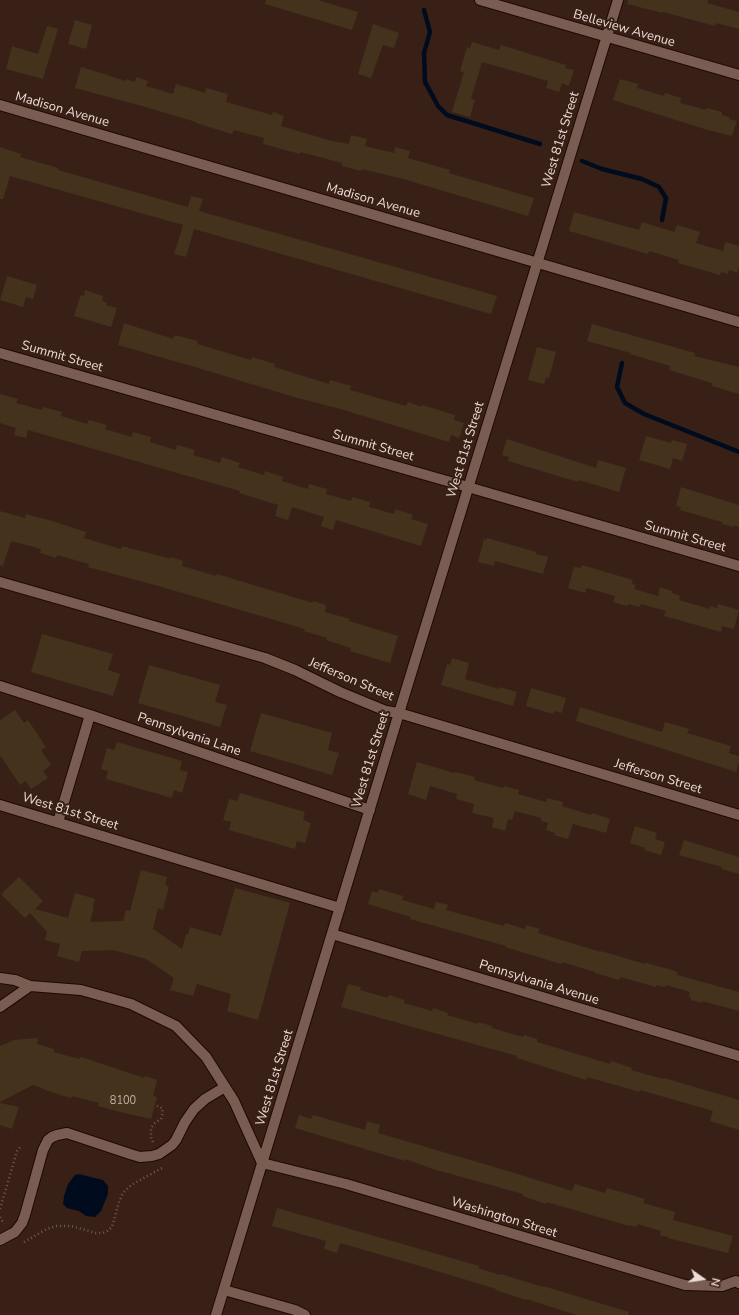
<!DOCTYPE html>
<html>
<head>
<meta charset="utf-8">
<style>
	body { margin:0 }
	#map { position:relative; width:739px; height:1315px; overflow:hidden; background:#382016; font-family:"Nunito Sans",sans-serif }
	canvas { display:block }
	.north { position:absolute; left:683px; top:1259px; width:40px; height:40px; -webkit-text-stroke:3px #382016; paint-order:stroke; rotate:104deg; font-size:11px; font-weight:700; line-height:16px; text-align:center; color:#eedcd6 }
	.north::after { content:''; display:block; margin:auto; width:14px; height:18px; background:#eedcd6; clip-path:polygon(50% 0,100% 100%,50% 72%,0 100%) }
</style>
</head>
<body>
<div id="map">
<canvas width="739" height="1315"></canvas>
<div class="north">N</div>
</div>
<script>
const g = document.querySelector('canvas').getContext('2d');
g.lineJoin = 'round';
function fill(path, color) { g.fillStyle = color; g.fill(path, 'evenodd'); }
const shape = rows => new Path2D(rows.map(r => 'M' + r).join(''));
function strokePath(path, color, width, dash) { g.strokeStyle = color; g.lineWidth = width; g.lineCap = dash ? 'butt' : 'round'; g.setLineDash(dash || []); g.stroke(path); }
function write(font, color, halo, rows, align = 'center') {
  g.font = font + ' "Nunito Sans",sans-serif'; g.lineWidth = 4; g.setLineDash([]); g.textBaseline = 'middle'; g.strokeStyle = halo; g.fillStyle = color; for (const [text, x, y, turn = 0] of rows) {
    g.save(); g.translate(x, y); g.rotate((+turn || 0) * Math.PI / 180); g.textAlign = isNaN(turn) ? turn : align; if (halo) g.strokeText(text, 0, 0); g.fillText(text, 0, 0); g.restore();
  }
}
fill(shape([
	[79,1174,103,1180,108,1186,108,1194,101,1211,95,1217,86,1216,79,1211,67,1208,63,1204,64,1196,68,1184,75,1175]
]), '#000c1d');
strokePath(shape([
	[424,10,430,32,424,53,425,82,438,106,447,115,540,144],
	[582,161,602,169,642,179,659,187,666,198,662,220],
	[622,363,617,387,625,403,644,414,739,452]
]), '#000c1d', 4.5);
fill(shape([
	[266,0,318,0,358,12,352,30,265,4],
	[628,0,708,0,707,3,739,12,739,29,716,23,715,26,663,12,662,13,627,4],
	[75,20,92,25,86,49,68,44],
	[373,24,399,33,394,48,383,45,371,78,358,74],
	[47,26,58,29,43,79,6,69,12,46,38,54],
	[472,42,499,50,501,45,566,65,565,68,574,70,569,86,562,83,559,92,546,88,548,81,482,62,471,99,475,100,470,117,452,112,464,72,460,71,467,47,470,48],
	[81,67,126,81,126,79,135,82,136,77,148,81,146,86,173,94,176,84,205,93,206,88,228,94,226,102,272,115,273,112,284,116,281,126,332,141,349,144,351,135,367,139,365,146,394,153,395,147,410,151,408,158,450,170,449,173,534,198,528,216,403,179,362,169,361,171,342,166,342,163,300,152,300,154,263,144,264,138,234,130,232,134,196,123,196,122,142,106,75,88],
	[620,79,638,84,637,88,664,96,665,93,681,98,680,103,706,110,707,108,722,112,722,115,729,117,729,119,737,121,732,136,701,128,613,100],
	[0,147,21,154,20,157,58,168,58,170,188,207,191,196,203,199,199,211,497,296,491,314,194,229,186,257,174,254,183,225,10,176,3,199,0,199],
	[574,212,639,230,642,222,674,232,677,225,700,232,696,243,723,251,725,242,739,246,739,266,737,273,729,270,728,274,721,272,720,275,678,263,679,260,649,251,648,254,569,231],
	[7,276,37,285,33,299,26,297,23,307,0,300],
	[85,290,103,296,102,301,107,303,106,305,117,308,111,327,74,316,79,300,81,295,84,296],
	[124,323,173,339,175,335,198,341,197,344,251,360,252,357,275,364,274,367,329,384,330,380,351,386,350,390,406,406,408,402,422,407,422,405,455,415,454,420,464,423,459,438,451,435,449,442,337,408,294,397,195,367,118,345],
	[592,324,695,353,694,356,739,367,739,394,712,386,712,383,669,370,670,366,630,354,631,353,587,341],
	[537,347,556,352,549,378,546,377,544,384,528,380],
	[0,394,18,399,16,403,42,410,43,407,62,412,61,416,87,424,89,420,107,425,105,429,132,437,133,432,151,437,150,442,176,450,177,445,195,450,193,455,220,463,222,457,240,463,238,467,264,475,265,471,283,477,282,481,308,489,309,484,327,489,326,494,351,501,352,497,370,502,369,507,394,514,395,509,413,515,411,519,428,524,421,546,336,520,333,530,321,526,324,517,292,507,288,520,275,516,278,505,239,493,240,491,28,430,26,438,14,435,16,428,0,423],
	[646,436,671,443,672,440,687,444,682,461,673,458,670,469,639,460],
	[507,439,596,468,598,460,626,468,619,492,579,480,578,482,508,461,509,457,502,455],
	[681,487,739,505,739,527,735,525,734,527,722,524,722,522,680,510,681,507,676,506],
	[0,511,25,518,26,514,52,521,86,532,84,538,121,549,122,546,171,559,171,557,183,561,182,566,216,576,217,574,313,603,313,601,326,605,325,612,350,619,349,621,398,636,390,663,350,651,351,648,326,640,327,638,304,631,305,629,162,587,88,567,89,564,57,555,56,558,40,553,41,549,11,541,3,566,0,565],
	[487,538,536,552,536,554,548,557,543,574,495,561,494,566,478,562,484,539,486,540],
	[582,565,633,580,632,584,636,585,634,589,658,596,660,587,672,591,672,593,680,596,679,600,710,609,710,606,717,608,718,604,739,610,734,629,722,626,721,632,664,616,666,611,641,604,640,607,628,604,627,606,613,602,615,596,587,588,585,593,568,588,574,567,581,568],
	[42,634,113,654,108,670,120,674,113,696,31,672],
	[452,658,469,663,465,679,499,689,500,687,517,692,513,706,441,685,447,664,450,665],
	[149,665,220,685,215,702,227,705,220,727,138,703],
	[531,688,566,698,562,713,554,711,553,714,526,706],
	[580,707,662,732,665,722,689,729,687,733,731,746,729,753,739,756,739,761,736,772,576,721],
	[15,710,24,723,28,720,46,747,41,750,51,765,43,771,48,778,31,789,26,781,20,785,0,755,0,720],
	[261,713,332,733,328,750,339,753,332,775,250,751],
	[117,742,182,761,180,770,188,772,182,793,174,790,172,798,106,779,108,771,101,769,107,748,114,750],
	[417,762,454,773,455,772,475,777,474,780,503,788,504,786,519,790,518,794,546,802,547,798,563,802,562,806,591,815,592,813,610,819,606,833,573,824,568,839,554,835,555,833,546,830,548,823,541,821,541,818,515,811,512,820,508,819,505,831,492,827,494,818,472,813,474,804,456,799,457,794,430,786,426,800,408,794],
	[240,793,305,812,303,820,311,823,305,843,297,841,295,849,229,830,231,822,223,820,229,799,237,801],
	[635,826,657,833,655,839,665,842,661,855,644,850,645,848,630,843],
	[684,840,739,857,739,874,722,869,722,867,679,855],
	[141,870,167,877,165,885,169,887,163,910,158,908,153,929,182,949,186,934,188,934,190,927,221,936,235,888,290,903,258,1020,227,1011,231,994,197,984,193,996,170,990,174,978,146,959,113,950,82,951,79,962,57,956,60,944,45,940,47,932,30,913,25,918,1,894,19,877,43,901,35,909,68,918,75,893,95,899,93,907,94,907,90,922,123,921,126,910,130,911],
	[379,889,403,896,402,900,434,909,436,902,448,905,446,910,504,926,505,923,525,929,526,925,540,929,538,933,601,952,601,951,645,964,646,963,672,970,678,973,677,975,739,992,739,1011,702,1001,702,1003,691,1000,691,997,689,996,690,992,666,985,665,987,656,985,656,987,620,977,619,980,595,973,595,972,562,962,561,964,505,947,506,946,410,919,411,917,368,904,372,891,378,893],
	[348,984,361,987,360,990,388,998,389,995,404,1000,404,1003,432,1011,433,1008,448,1013,447,1015,478,1024,478,1022,492,1026,492,1028,523,1037,524,1035,537,1039,537,1042,577,1054,610,1064,611,1061,632,1068,631,1070,663,1079,664,1078,739,1100,739,1130,710,1121,713,1111,640,1090,639,1092,633,1090,587,1077,586,1080,517,1058,517,1056,341,1007],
	[38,1038,37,1044,54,1049,54,1052,79,1059,81,1057,144,1078,145,1076,157,1080,153,1096,157,1097,151,1119,120,1112,98,1106,99,1103,72,1096,71,1098,51,1092,33,1085,0,1102,0,1046,14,1040],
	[0,1103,19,1107,12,1129,0,1125],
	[299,1115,311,1119,313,1115,365,1130,367,1121,380,1125,378,1133,508,1171,572,1191,575,1184,605,1193,607,1188,645,1199,643,1203,675,1212,673,1220,733,1236,728,1253,668,1238,668,1237,660,1235,661,1231,637,1224,637,1227,629,1225,629,1226,547,1202,546,1204,523,1196,523,1194,433,1169,405,1159,405,1161,295,1128],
	[277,1208,479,1266,478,1268,500,1275,501,1274,543,1287,543,1286,629,1312,628,1315,576,1315,527,1299,526,1300,496,1290,496,1289,437,1271,340,1243,337,1253,324,1249,326,1241,272,1226]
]), '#44321d');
const minor = shape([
	[480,0,739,75],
	[0,105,739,322],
	[0,353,468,487,739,566],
	[0,582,265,658,295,670,340,692,386,711,399,713,739,815],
	[0,686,90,715,370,810],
	[0,805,340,908],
	[58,822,90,715],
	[332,934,739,1056],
	[0,978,15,980,30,986,81,990,131,1004,176,1026,206,1057,234,1101,262,1163,346,1184,685,1285,722,1286,736,1281,739,1283],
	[0,1007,30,986],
	[0,1240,15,1232,22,1223,25,1215,43,1150,48,1140,52,1137,57,1135,67,1133,130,1154,140,1157,152,1156,159,1154,172,1145,176,1140,185,1122,194,1109,205,1099,225,1087],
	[224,1290,295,1310,305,1315],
	[216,1315,399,713,618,0]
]);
strokePath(minor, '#1f0902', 12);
strokePath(shape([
	[153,1142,151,1137,151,1128,155,1123,161,1119,163,1113,162,1108,155,1105],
	[0,1209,17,1151,21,1146],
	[0,1217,4,1224],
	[24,1242,47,1229,57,1226,71,1226,96,1233,103,1233,107,1231,112,1227,119,1202,123,1193,131,1185,162,1168]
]), '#725c53', 2.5, [1, 3]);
strokePath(minor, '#7a5d52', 10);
write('11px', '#c4b2a8', null, [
	["8100",123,1101]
]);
write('13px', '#eedcd6', '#382016', [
	["Belleview Avenue",624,29,16],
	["Madison Avenue",62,110,16],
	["West 81st Street",561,140,-73],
	["Madison Avenue",373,201,16],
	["Summit Street",62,357,16],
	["Summit Street",373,446,16],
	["West 81st Street",466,450,-73],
	["Summit Street",685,537,16],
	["Jefferson Street",351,680,23],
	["Pennsylvania Lane",189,735,19],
	["West 81st Street",371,760,-73],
	["Jefferson Street",658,777,17],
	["West 81st Street",70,812,17],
	["Pennsylvania Avenue",539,983,17],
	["West 81st Street",275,1078,-73],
	["Washington Street",504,1218,17]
]);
</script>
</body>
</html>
